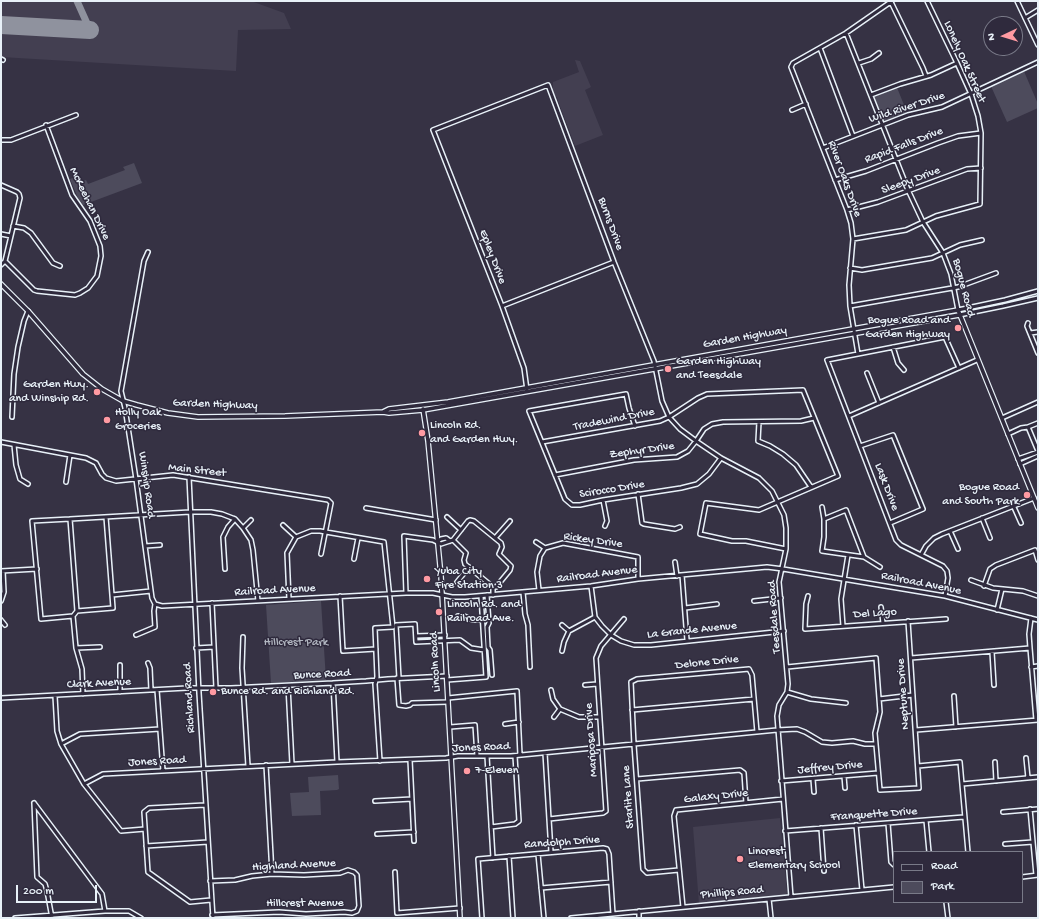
<!DOCTYPE html>
<html>
<head>
<meta charset="utf-8">
<style>
	body { margin:0 }
	#map { position:relative; width:1039px; height:919px; overflow:hidden; background:#363244; font-family:"Gochi Hand",sans-serif }
	canvas { display:block }
	.frame { position:absolute; inset:0; border:2px solid #e8f1f8; pointer-events:none }
	.legend { position:absolute; left:893px; top:851px; width:130px; height:52px; box-sizing:border-box; background:#2f2a3d; border:1px solid #797a88; margin:0; padding:5px 7px; list-style:none; font-size:12px; color:#e8f1f8 }
	.legend li { display:flex; align-items:center; gap:8px; height:20px }
	.legend b { width:20px; border:1px solid #797a88 }
	.north { position:absolute; left:983px; top:16px; width:40px; height:40px; box-sizing:border-box; background:#2f2a3d; border:1px solid #797a88; border-radius:50%; rotate:266deg; font-size:11px; font-weight:700; line-height:16px; text-align:center; color:#e8f1f8 }
	.north::after { content:''; display:block; margin:auto; width:14px; height:18px; background:#ff9aa2; clip-path:polygon(50% 0,100% 100%,50% 72%,0 100%) }
	.scale { position:absolute; left:16px; top:885px; width:81px; height:18px; box-sizing:border-box; border:2px solid #e8f1f8; border-top:0; padding-left:5px; font-size:12px; line-height:14px; white-space:nowrap; color:#e8f1f8; -webkit-text-stroke:3px #2f2a3d; paint-order:stroke }
</style>
</head>
<body>
<div id="map">
<canvas width="1039" height="919"></canvas>
<div class="frame"></div>
<ul class="legend">
<li><b style="height:5px;background:#2f2a3d"></b>Road</li>
<li><b style="height:11px;background:#4d4b5c"></b>Park</li>
</ul>
<div class="north">N</div>
<div class="scale">200 m</div>
</div>
<script>
const g = document.querySelector('canvas').getContext('2d');
g.lineJoin = 'round';
function fill(path, color) { g.fillStyle = color; g.fill(path, 'evenodd'); }
const shape = rows => new Path2D(rows.map(r => 'M' + r).join(''));
function strokePath(path, color, width, dash) { g.strokeStyle = color; g.lineWidth = width; g.lineCap = dash ? 'butt' : 'round'; g.setLineDash(dash || []); g.stroke(path); }
function write(font, color, halo, rows, align = 'center') {
  g.font = font + ' "Gochi Hand",sans-serif'; g.lineWidth = 3; g.setLineDash([]); g.textBaseline = 'middle'; g.strokeStyle = halo; g.fillStyle = color; for (const [text, x, y, turn = 0] of rows) {
    g.save(); g.translate(x, y); g.rotate((+turn || 0) * Math.PI / 180); g.textAlign = isNaN(turn) ? turn : align; if (halo) g.strokeText(text, 0, 0); g.fillText(text, 0, 0); g.restore();
  }
}
fill(shape([
	[1,1,251,1,284,13,291,29,238,30,236,71,1,57],
	[575,60,580,61,591,87,585,90,603,135,575,146,558,101,557,97,555,96,553,90,553,82,579,72],
	[780,818,787,893,785,895,699,904,693,827]
]), '#433f51');
fill(shape([
	[1023,69,1038,104,1038,108,1007,122,990,84],
	[896,85,908,115,882,125,871,95],
	[134,163,142,183,83,205,78,198,70,179,78,176,81,182,86,180,88,184,125,170,123,167],
	[321,601,326,680,271,683,266,605],
	[338,775,339,789,337,790,320,791,321,815,292,816,290,793,309,792,308,777]
]), '#4d4b5c');
strokePath(shape([
	[77,1,90,30]
]), '#8f929e', 7);
strokePath(shape([
	[1,25,90,30]
]), '#8f929e', 18);
const minor = shape([
	[1017,1,1038,45],
	[891,2,923,68,926,76],
	[1025,18,1038,10],
	[846,33,909,192,923,222,943,253,951,274,958,310,1005,300,1038,291],
	[820,48,853,136],
	[1,59,3,60],
	[859,63,871,59,879,53],
	[871,95,900,84,931,75,957,63],
	[792,110,806,104],
	[1,140,11,140,76,115],
	[823,148,908,115,942,107,1038,62],
	[835,180,866,171,938,143,958,136,981,133],
	[1,185,17,192,19,194,20,198,5,261,1,265],
	[847,210,878,202,967,169,981,168],
	[13,226,24,228,31,233,53,263,60,266],
	[1,234,11,236],
	[853,239,906,230,936,216,980,204,981,133,978,116,971,94,957,63,927,1],
	[148,252,144,261,121,391,125,408,136,479,152,598,155,604],
	[5,261,34,290,37,291,75,295,80,293,88,288,97,276,101,256,100,246,90,221,72,195,46,125],
	[850,268,862,270,932,258,960,245,982,240],
	[502,306,614,262],
	[850,306,958,287,996,273],
	[959,315,1003,306,1038,298],
	[1028,323,1027,326,1038,353],
	[1030,333,1038,332],
	[893,347,898,363,904,370],
	[858,354,850,306,849,285,853,239,851,223,847,210,791,67,793,63,846,33,892,1],
	[867,373,879,403],
	[527,390,524,368,502,306,433,130,548,85,614,262,654,361,662,401,669,417,680,429,696,441,721,458,759,478,772,491,784,515,786,528,786,549,779,582,788,684,787,692,779,705,777,716,791,897],
	[849,416,977,360],
	[12,417,14,374,18,347,24,321,28,311],
	[1002,418,1038,402],
	[759,422,758,441,770,446,783,454,796,465,811,487],
	[1038,423,1028,427,1038,451],
	[635,426,629,408,626,394,529,411,565,499,572,505,580,505,603,500,681,488,697,484,709,474,721,458],
	[1008,434,1021,428,1028,427],
	[1,442,86,458,96,463,102,474,106,478,116,481,173,475,328,500,331,503,321,554],
	[542,442,660,421,669,417,698,398,707,394,803,390,838,476,759,510,706,503,700,534,732,541,746,541,786,549],
	[14,445,16,465,20,479,28,484],
	[860,446,893,435,923,509,890,523],
	[1018,459,1038,452],
	[1020,464,1038,456],
	[555,475,634,460,677,457,688,451,696,441,704,429,712,424,723,422,801,421,814,418],
	[189,477,199,693,213,918],
	[66,482,70,455],
	[638,494,642,523,644,524,675,529,680,527],
	[603,500,607,521,605,526],
	[1013,505,1021,523],
	[822,507,824,519],
	[366,508,436,520],
	[106,517,113,608,77,611,73,616,41,619,32,521,70,519,190,512,211,512,222,514,235,519,243,528,251,540,253,550,258,601],
	[447,517,461,530],
	[982,518,990,538],
	[70,519,77,611],
	[283,525,296,537],
	[243,528,251,520],
	[950,531,958,549],
	[495,538,510,521],
	[438,541,441,539,446,538,450,541],
	[536,542,545,548],
	[145,546,160,545],
	[921,555,926,546,934,538,942,534,1034,498],
	[864,557,822,551,824,537,824,519,846,510,864,557,880,567],
	[354,559,358,538],
	[675,562,677,576],
	[225,569,223,537,228,527,235,519],
	[1,571,37,569],
	[682,575,687,640],
	[971,580,993,588,1023,591,1038,596],
	[457,582,469,567],
	[591,586,595,617,602,626,611,635,621,641,634,645,651,645,784,631],
	[984,586,990,569,996,565,1035,550,1038,560],
	[493,587,496,587,510,570,511,566,499,554,502,547,501,543,474,521,470,520,468,521,453,540,466,553,464,560,465,564,493,587,493,595],
	[539,590,537,572,540,556,545,548,563,543,638,557,638,579],
	[523,592,525,614,528,625,530,667],
	[406,593,404,536,433,540,441,544,453,540],
	[112,595,151,591],
	[487,595,489,623,487,627,488,647,490,650,492,675],
	[340,596,343,651,376,649],
	[808,596,806,604,805,629,946,619],
	[945,596,948,578,947,571,943,566,901,545,896,540,827,360,945,337,959,368],
	[289,599,287,553,296,537,311,531,320,531,384,542,393,627,375,628,377,677,375,684,380,761],
	[1,601,4,592,3,571],
	[754,601,781,598],
	[212,603,216,688],
	[155,604,162,606,406,593,433,593,452,597,465,597,591,586,638,579,767,567,783,569,945,596,1038,620],
	[881,607,883,623],
	[685,608,717,604],
	[997,610,1002,589],
	[73,616,76,648,82,669,83,694],
	[458,616,464,616,473,620,483,619],
	[1031,618,1029,634,1030,648,1036,720],
	[1,620,5,625],
	[562,625,569,631],
	[843,626,841,599,848,555],
	[136,635,155,627,154,611,155,604],
	[416,636,445,635],
	[243,637,242,668,248,766],
	[76,648,100,647],
	[196,648,214,647],
	[562,651,564,642,569,631,595,617],
	[992,652,994,685],
	[911,658,1030,648],
	[148,663,150,668,151,690],
	[120,665,120,692],
	[787,667,876,658,880,712,875,733,880,790,919,788,908,621],
	[1031,667,1038,666],
	[397,678,399,705,406,706,410,705,412,703,448,702],
	[399,678,396,625,415,624,416,642,460,640,471,648,484,650],
	[447,680,486,677,481,596],
	[333,683,337,762],
	[585,685,597,684],
	[288,686,292,764],
	[157,690,163,771],
	[551,690,553,699,560,709,579,717,599,717],
	[787,692,811,699,846,703],
	[55,696,57,731,61,744,84,784,121,831,145,829],
	[954,696,956,727],
	[1,698,187,688,231,688,333,683,366,681,388,679,447,676],
	[448,698,517,691,520,755],
	[879,699,913,695],
	[632,710,754,699],
	[554,717,560,709],
	[505,724,519,722],
	[450,727,475,725,477,756],
	[916,730,1038,720],
	[61,744,80,734,160,729],
	[545,753,551,852],
	[487,756,493,858],
	[1026,758,1028,778],
	[410,760,414,841],
	[995,762,996,781],
	[266,765,272,874],
	[918,766,960,762,968,852],
	[844,776,845,788],
	[637,779,740,770,744,773,746,803],
	[813,779,814,792],
	[781,781,878,773],
	[84,784,103,774,337,762,446,758,458,756,511,756,777,730,797,729,805,732,822,742,832,743,853,741,865,744,876,744],
	[962,784,1038,777],
	[375,801,412,799],
	[34,803,102,894,105,911],
	[34,803,37,877,45,884,47,891,52,918],
	[205,805,149,808,144,812,148,872,190,902,211,900],
	[1030,809,1036,875],
	[1003,812,1038,809],
	[549,819,603,813,606,811,596,658,601,646,624,619],
	[926,820,929,852],
	[888,823,891,862,894,865],
	[856,825,862,890],
	[491,827,515,824,519,821,515,756],
	[821,828,824,871],
	[785,831,964,817],
	[377,834,414,832],
	[1005,844,1033,842],
	[146,846,208,842],
	[538,854,544,918],
	[509,856,513,918],
	[679,870,647,873,643,869,634,745,631,682,637,679,749,669,752,675,757,732],
	[395,872,397,913,460,908],
	[1022,877,1038,875],
	[210,881,235,880,252,876,272,874,304,875,340,873,348,870,354,872,357,875,359,906,357,911,352,913,344,912,306,914,279,912,212,915],
	[541,888,611,882],
	[769,899,771,918],
	[946,902,948,918],
	[683,907,674,816,676,810,783,799],
	[639,911,639,918],
	[15,918,105,911,129,911,141,918],
	[482,918,478,859,603,848,607,849,609,854,613,914],
	[571,918,894,887]
]);
const major = shape([
	[1,284,28,311,83,374,102,389,123,401,137,405,168,413,198,417,285,416,383,412,389,413,423,410,959,315],
	[423,409,428,441,441,576,460,918],
	[383,412,389,409,448,402,958,310,1038,508]
]);
strokePath(minor, '#e8f1f8', 6);
strokePath(major, '#e8f1f8', 6);
strokePath(minor, '#2f2a3d', 3);
strokePath(major, '#2f2a3d', 3.5);
for (const [x, y, r, color] of [
	[958,328,4,"#ff9aa2"],
	[668,369,4,"#ff9aa2"],
	[97,392,4,"#ff9aa2"],
	[107,420,4,"#ff9aa2"],
	[422,433,4,"#ff9aa2"],
	[1027,495,4,"#ff9aa2"],
	[427,579,4,"#ff9aa2"],
	[439,612,4,"#ff9aa2"],
	[213,692,4,"#ff9aa2"],
	[467,771,4,"#ff9aa2"],
	[740,859,4,"#ff9aa2"]
]) { const dot = new Path2D(); dot.arc(x, y, r, 0, 2 * Math.PI); g.fillStyle = color; g.fill(dot); strokePath(dot, '#2f2a3d', 1.5); }
write('12px', '#e8f1f8', '#2f2a3d', [
	["Lonely Oak Street",964,62,66],
	["Wild River Drive",907,108,-18],
	["Rapid Falls Drive",904,146,-21],
	["River Oaks Drive",844,179,70],
	["Sleepy Drive",911,181,-20],
	["McKeehan Drive",89,204,64],
	["Burns Drive",610,224,70],
	["Epley Drive",492,257,69],
	["Bogue Road",963,288,75],
	["Garden Highway",745,338,-10],
	["Garden Highway",215,405,2],
	["Tradewind Drive",614,420,-11],
	["Zephyr Drive",642,451,-8],
	["Main Street",197,471,6],
	["Winship Road",146,485,82],
	["Lask Drive",886,487,69],
	["Scirocco Drive",612,490,-9],
	["Rickey Drive",593,541,8],
	["Railroad Avenue",597,575,-7],
	["Railroad Avenue",921,584,11],
	["Railroad Avenue",275,591,-3],
	["Del Lago",875,614,-4],
	["Teesdale Road",775,617,-94],
	["La Grande Avenue",692,631,-6],
	["Lincoln Road",436,662,-93],
	["Delone Drive",707,663,-6],
	["Bunce Road",322,675,-3],
	["Clark Avenue",99,684,-3],
	["Neptune Drive",904,694,-94],
	["Richland Road",190,698,-93],
	["Mariposa Drive",592,740,-94],
	["Jones Road",481,748,-2],
	["Jones Road",157,762,-3],
	["Jeffrey Drive",830,768,-5],
	["Starlite Lane",629,797,-94],
	["Galaxy Drive",716,797,-6],
	["Franquette Drive",874,815,-4],
	["Randolph Drive",562,843,-4],
	["Highland Avenue",294,866,-3],
	["Phillips Road",732,893,-5],
	["Hillcrest Avenue",305,904]
]);
write('12px', '#e8f1f8', '#2f2a3d', [
	["Bogue Road and",950,321,"right"],
	["Garden Highway",950,335,"right"],
	["Garden Highway",676,362],
	["and Teesdale",676,376],
	["Garden Hwy.",89,385,"right"],
	["and Winship Rd.",89,399,"right"],
	["Holly Oak",115,413],
	["Groceries",115,427],
	["Lincoln Rd.",430,426],
	["and Garden Hwy.",430,440],
	["Bogue Road",1019,488,"right"],
	["and South Park",1019,502,"right"],
	["Yuba City",435,572],
	["Fire Station 3",435,586],
	["Lincoln Rd. and",447,605],
	["Railroad Ave.",447,619],
	["Bunce Rd. and Richland Rd.",221,692],
	["7-Eleven",475,771],
	["Lincrest",748,852],
	["Elementary School",748,866]
], 'left');
write('12px', '#b2b7c1', '#2f2a3d', [
	["Hillcrest Park",296,643]
]);
</script>
</body>
</html>
